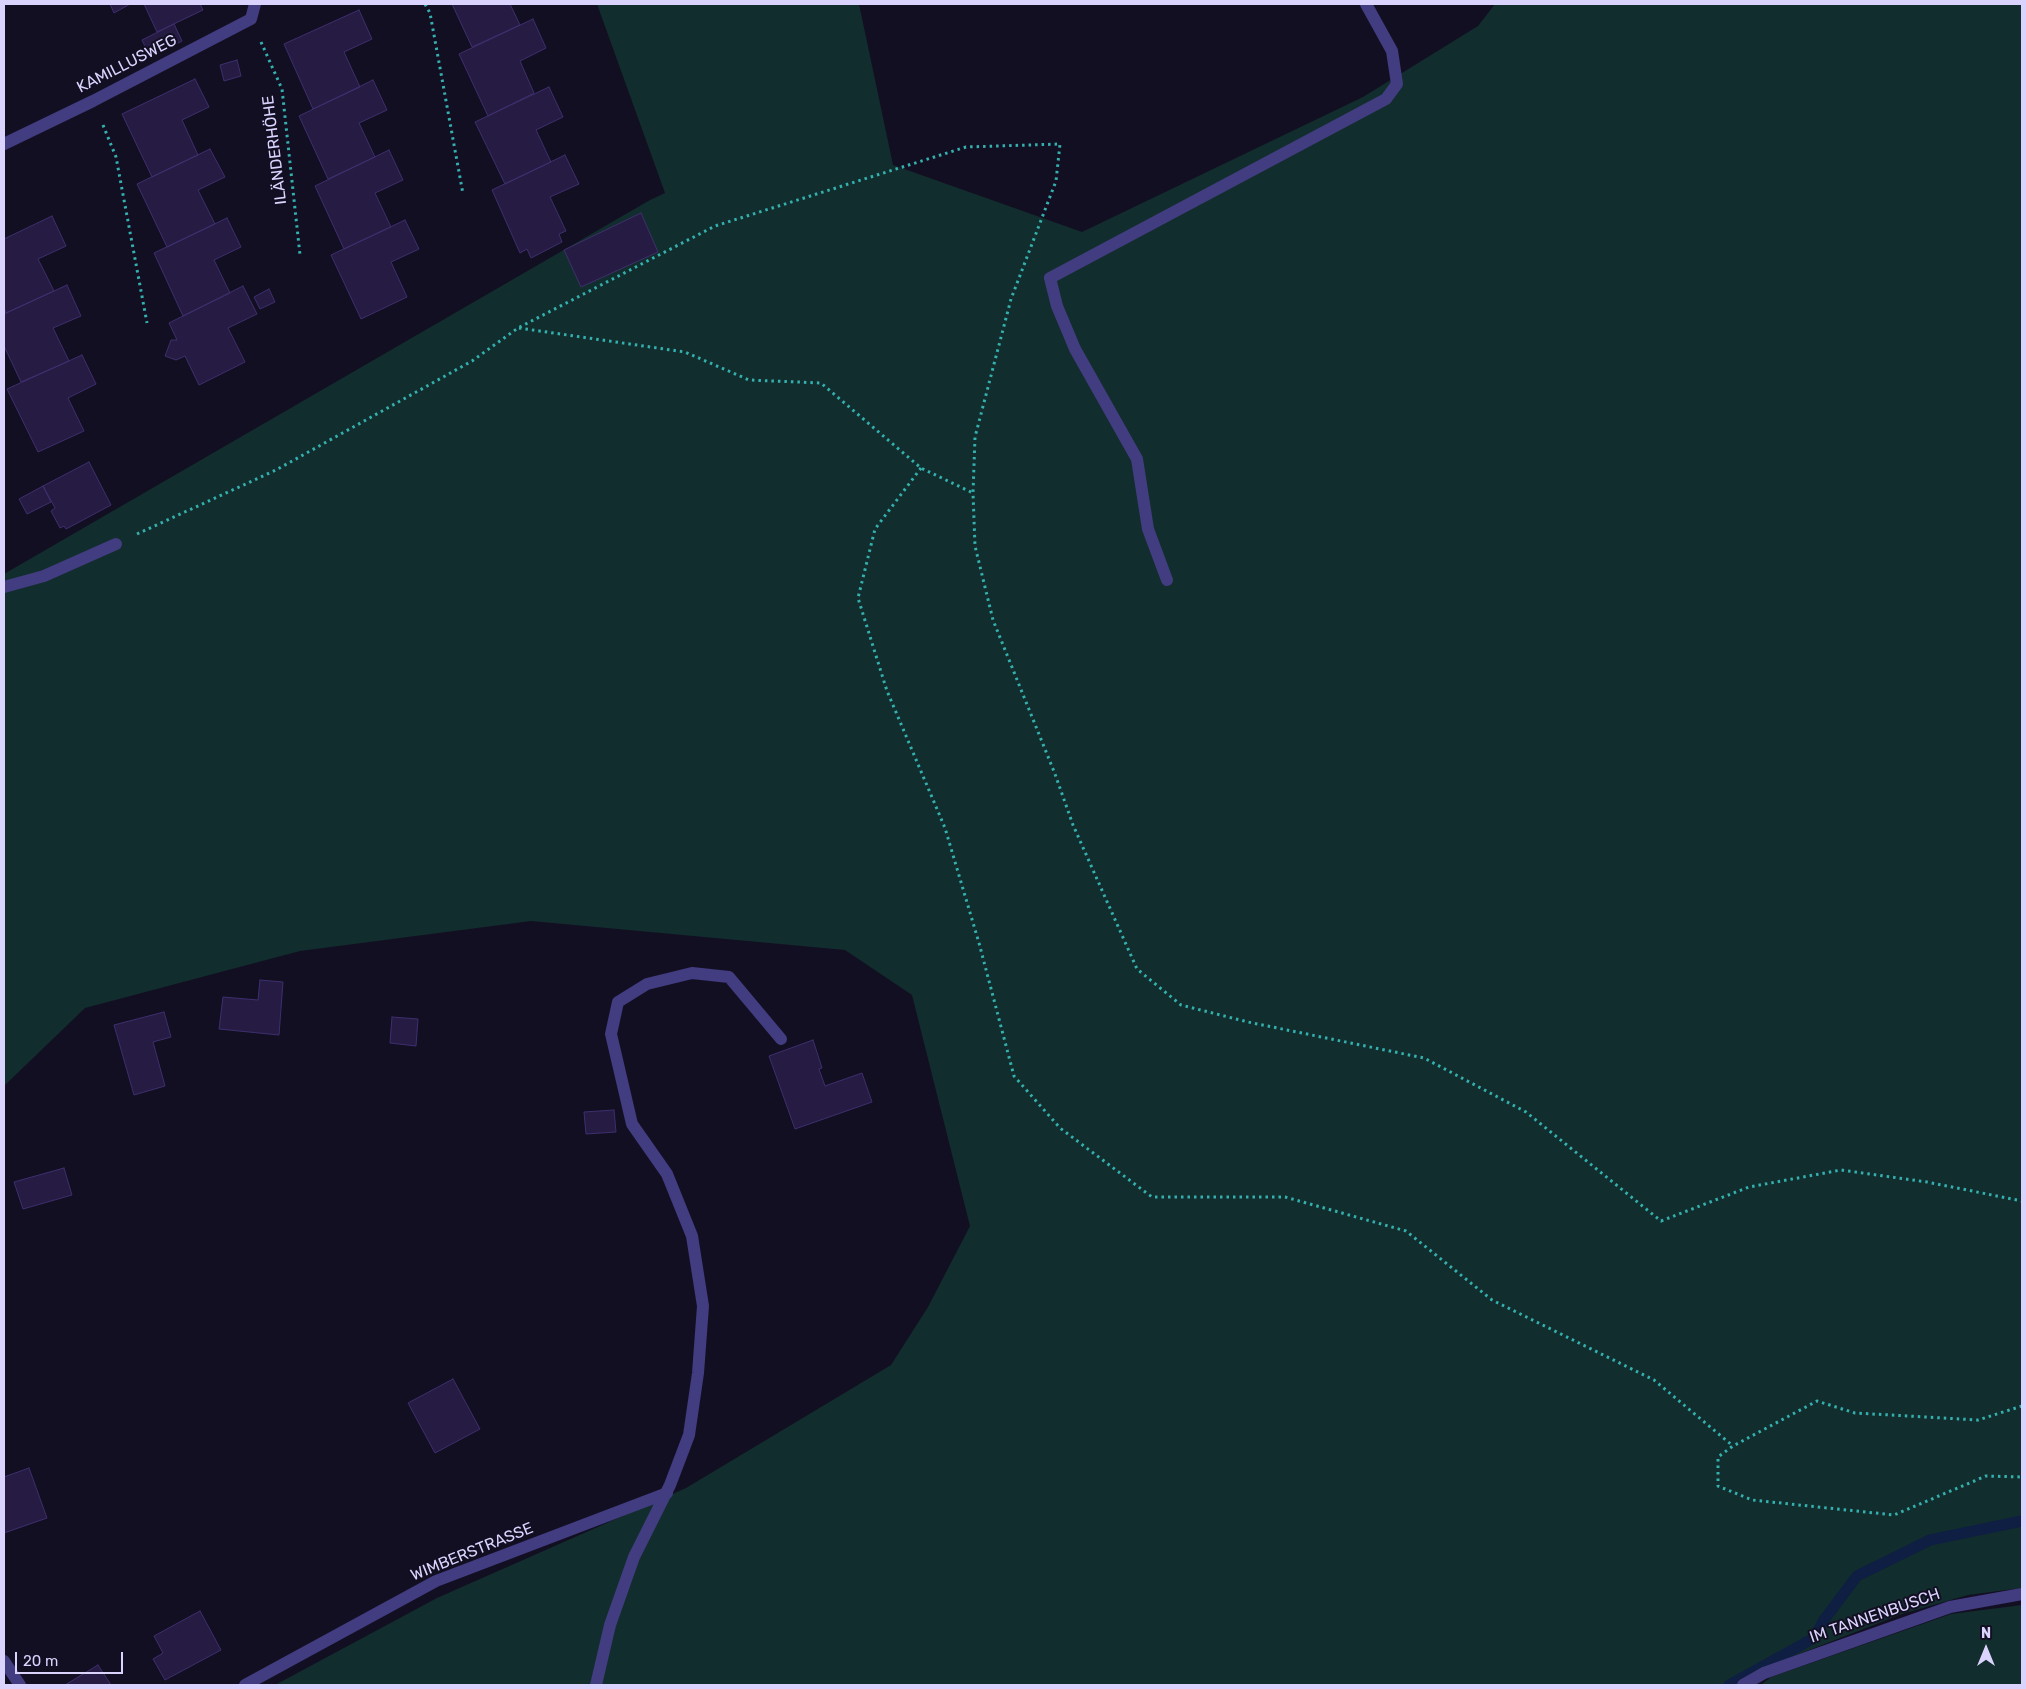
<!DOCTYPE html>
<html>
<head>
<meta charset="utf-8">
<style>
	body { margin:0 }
	#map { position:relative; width:2026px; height:1689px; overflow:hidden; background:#130f23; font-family:Rubik,sans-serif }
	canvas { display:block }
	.frame { position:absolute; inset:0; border:5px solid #dad3fd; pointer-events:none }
	.north { position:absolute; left:1961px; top:1624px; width:50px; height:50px; -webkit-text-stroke:4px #130f23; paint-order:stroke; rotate:0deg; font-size:14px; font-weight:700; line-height:20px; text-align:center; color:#dad3fd }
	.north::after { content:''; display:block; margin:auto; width:18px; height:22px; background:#dad3fd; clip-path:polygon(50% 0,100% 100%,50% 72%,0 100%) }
	.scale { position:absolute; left:15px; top:1652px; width:108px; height:22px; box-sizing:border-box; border:2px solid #dad3fd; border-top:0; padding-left:6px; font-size:15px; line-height:18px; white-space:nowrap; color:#dad3fd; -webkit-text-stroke:4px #130f23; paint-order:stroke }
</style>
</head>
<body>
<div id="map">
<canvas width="2026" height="1689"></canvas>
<div class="frame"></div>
<div class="north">N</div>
<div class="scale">20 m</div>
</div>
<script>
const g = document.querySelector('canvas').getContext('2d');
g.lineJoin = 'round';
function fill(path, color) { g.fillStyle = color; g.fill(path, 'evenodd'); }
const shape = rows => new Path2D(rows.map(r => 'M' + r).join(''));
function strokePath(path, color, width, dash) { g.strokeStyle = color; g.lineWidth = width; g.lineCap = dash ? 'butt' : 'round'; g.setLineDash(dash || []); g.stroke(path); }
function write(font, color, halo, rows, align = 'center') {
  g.font = font + ' Rubik,sans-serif'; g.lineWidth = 4; g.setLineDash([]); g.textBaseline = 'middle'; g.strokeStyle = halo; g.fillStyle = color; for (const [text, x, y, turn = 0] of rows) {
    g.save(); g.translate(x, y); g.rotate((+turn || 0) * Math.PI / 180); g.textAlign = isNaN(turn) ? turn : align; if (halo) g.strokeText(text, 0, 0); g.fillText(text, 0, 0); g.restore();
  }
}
fill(shape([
	[597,4,859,4,893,165,1082,232,1363,97,1478,26,1495,4,2022,4,2022,1588,1968,1595,1902,1614,1763,1668,1730,1685,275,1685,437,1598,686,1488,891,1365,928,1307,970,1226,912,995,845,950,531,921,300,951,85,1008,4,1086,4,574,650,200,665,193],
	[2022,1605,2022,1685,1761,1685,1771,1677,1951,1614]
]), '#122d2d');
strokePath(shape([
	[1729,1685,1814,1638,1824,1620,1857,1576,1930,1540,2022,1521]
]), '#0e1f43', 11);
const building = shape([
	[110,4,130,4,114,13,110,4],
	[144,4,200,4,203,10,157,32,144,4],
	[452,4,510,4,520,25,472,47,452,4],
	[359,10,372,39,344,52,360,87,313,109,284,44,359,10],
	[533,19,546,48,520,61,534,93,488,116,459,54,533,19],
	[174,24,182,41,150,57,142,40,174,24],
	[237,60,241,76,224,81,220,65,237,60],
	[195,79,209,107,182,120,198,155,152,177,122,114,195,79],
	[373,80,387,110,359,123,375,157,328,179,299,116,373,80],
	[549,87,563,117,536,130,551,162,505,184,475,122,549,87],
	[210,149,225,177,198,190,215,224,167,247,137,184,210,149],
	[389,150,403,180,375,193,391,227,344,249,315,186,389,150],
	[565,155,579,184,550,197,566,231,559,234,562,242,531,258,527,249,520,253,492,190,565,155],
	[641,213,658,252,581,287,564,250,641,213],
	[52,216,66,246,38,259,54,291,6,313,4,308,4,239,52,216],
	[227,218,241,247,214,260,230,293,183,316,154,253,227,218],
	[405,220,419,249,391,262,407,297,361,319,331,255,405,220],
	[67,285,81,316,53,328,69,361,21,382,4,346,4,314,67,285],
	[243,286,257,314,228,328,245,362,199,385,185,356,176,360,165,356,171,340,177,340,169,323,243,286],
	[269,289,275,302,260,309,254,297,269,289],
	[82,355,96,384,68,398,84,431,38,452,7,389,82,355],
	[89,462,111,505,66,529,64,526,60,528,51,511,55,508,43,486,89,462],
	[43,486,51,502,27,514,19,499,43,486],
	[260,980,283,982,279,1035,219,1029,223,997,258,1000,260,980],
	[164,1012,171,1037,153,1042,165,1086,134,1095,114,1025,164,1012],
	[392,1017,418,1019,416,1046,390,1043,392,1017],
	[813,1040,822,1068,819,1069,825,1086,862,1073,872,1102,795,1129,769,1056,813,1040],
	[614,1110,616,1132,586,1134,584,1112,614,1110],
	[64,1168,72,1195,23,1209,14,1182,64,1168],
	[453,1379,480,1429,435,1453,408,1403,453,1379],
	[29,1468,47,1518,4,1533,4,1477,29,1468],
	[200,1611,221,1650,165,1680,153,1659,163,1653,154,1636,200,1611],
	[98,1665,111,1685,65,1685,98,1665]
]);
fill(building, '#261c43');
strokePath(building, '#3e2f6e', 1);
strokePath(shape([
	[425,4,430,13,463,194],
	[261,42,282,89,300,255],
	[103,125,116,157,147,323],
	[519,328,685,352,749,380,821,383,921,468,973,493],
	[921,468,875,529,858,598,887,691,945,828,979,943,1014,1076,1060,1128,1152,1197,1285,1197,1406,1231,1492,1300,1654,1380,1733,1446],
	[137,534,276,470,472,361,518,328,715,226,966,147,1060,144,1056,181,1011,299,975,437,973,493,975,546,993,620,1055,774,1073,825,1137,969,1181,1005,1248,1022,1424,1058,1526,1112,1661,1221,1749,1187,1841,1170,1927,1182,2022,1201],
	[2022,1406,1978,1420,1855,1413,1817,1401,1733,1446,1718,1457,1718,1486,1752,1500,1894,1515,1986,1476,2022,1477]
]), '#34b0ae', 3, [2.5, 4]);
strokePath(shape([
	[4,144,93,101,251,19,255,4],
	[1167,580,1148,529,1137,459,1075,349,1057,306,1050,278,1386,99,1397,84,1392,51,1366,4],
	[4,587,44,576,116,544],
	[4,1661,20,1685],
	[245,1685,436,1581,667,1493],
	[596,1685,610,1625,634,1557,670,1485,689,1435,698,1373,703,1306,692,1236,667,1174,632,1124,611,1034,618,1002,647,984,692,973,729,977,781,1039],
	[1743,1685,1764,1673,1950,1607,2022,1594]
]), '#423c80', 12);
write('16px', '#dad3fd', '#130f23', [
	["KAMILLUSWEG",127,64,-27],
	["ILÄNDERHÖHE",275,150,-97],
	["WIMBERSTRASSE",472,1552,-22],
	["IM TANNENBUSCH",1875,1616,-19]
]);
</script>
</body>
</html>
